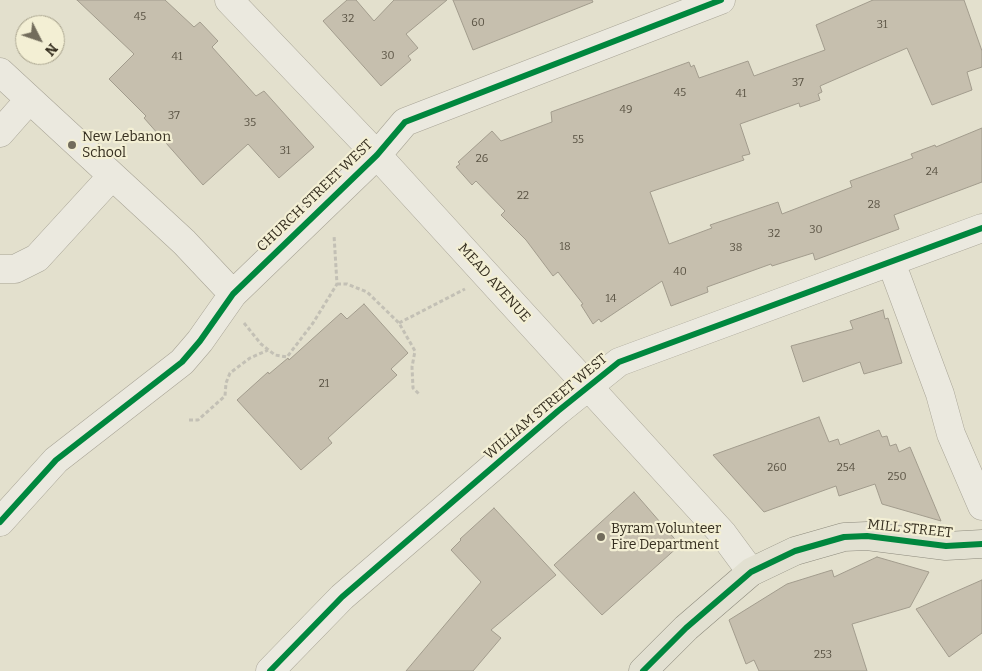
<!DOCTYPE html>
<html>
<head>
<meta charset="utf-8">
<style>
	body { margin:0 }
	#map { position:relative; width:982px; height:671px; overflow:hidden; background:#e3e0cd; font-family:Bitter,serif }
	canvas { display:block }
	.north { position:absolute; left:15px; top:15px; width:50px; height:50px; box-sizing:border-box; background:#f3efd4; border:1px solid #a7a28c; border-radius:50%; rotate:131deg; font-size:14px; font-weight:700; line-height:20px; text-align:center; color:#352e1f }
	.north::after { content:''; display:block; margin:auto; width:18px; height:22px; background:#726c5c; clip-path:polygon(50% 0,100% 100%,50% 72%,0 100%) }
</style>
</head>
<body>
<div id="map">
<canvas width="982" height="671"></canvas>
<div class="north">N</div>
</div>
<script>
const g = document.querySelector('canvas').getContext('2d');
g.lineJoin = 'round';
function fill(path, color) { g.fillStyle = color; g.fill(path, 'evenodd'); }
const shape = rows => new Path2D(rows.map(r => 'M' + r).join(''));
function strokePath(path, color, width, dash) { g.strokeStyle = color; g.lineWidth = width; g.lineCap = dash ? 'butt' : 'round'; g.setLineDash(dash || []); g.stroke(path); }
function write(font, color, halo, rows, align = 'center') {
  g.font = font + ' Bitter,serif'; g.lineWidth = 4.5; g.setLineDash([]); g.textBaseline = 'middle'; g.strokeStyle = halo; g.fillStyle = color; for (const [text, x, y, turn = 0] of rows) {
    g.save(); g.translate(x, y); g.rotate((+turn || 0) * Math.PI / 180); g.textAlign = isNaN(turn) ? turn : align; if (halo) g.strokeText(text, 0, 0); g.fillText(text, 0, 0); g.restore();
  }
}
const building = shape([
	[77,0,165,0,194,27,200,22,218,41,212,47,256,96,264,91,314,147,279,178,248,144,203,185,144,118,146,116,109,79,134,54,77,0],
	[347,0,356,0,374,21,394,0,447,0,406,34,418,48,408,56,411,60,381,86,323,21,347,0],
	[453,0,592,0,593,2,473,50,453,0],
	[873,0,964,0,982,51,982,67,967,72,972,90,932,105,907,48,820,86,822,92,818,94,820,100,800,107,799,103,740,124,750,154,742,156,744,160,650,192,669,244,712,228,710,225,778,202,782,214,852,187,850,181,913,158,911,154,935,145,936,147,982,128,982,182,894,215,899,229,815,260,813,253,772,266,771,264,707,287,708,292,671,306,662,281,601,322,599,319,593,324,581,305,583,304,558,272,553,276,526,240,501,215,505,211,476,181,472,185,456,167,460,164,458,162,492,131,501,141,552,122,551,112,689,62,691,67,694,65,699,78,748,61,754,76,825,50,816,25,873,0],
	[364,304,408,353,391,369,397,375,328,438,332,443,301,470,237,400,268,372,269,374,288,358,289,360,341,313,347,319,364,304],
	[883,310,885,319,888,318,902,363,864,374,860,362,803,382,791,346,853,329,850,321,883,310],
	[819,417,829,442,838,439,840,445,879,430,882,437,887,436,890,446,896,444,899,452,910,447,941,521,882,504,875,484,839,496,836,486,764,512,713,455,819,417],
	[634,492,680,545,602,615,554,565,634,492],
	[494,508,556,575,491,630,501,638,473,671,406,671,481,582,451,550,461,540,460,539,494,508],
	[877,557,929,572,910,607,852,624,867,671,759,671,754,660,746,664,729,620,787,584,832,570,834,577,877,557],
	[982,580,982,633,949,657,916,609,982,580]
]);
fill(building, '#c6bfae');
strokePath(building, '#a29c8d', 1);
const minor = shape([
	[229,0,377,155,723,534,751,572],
	[0,72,184,242,233,294],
	[0,133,29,100],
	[891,262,940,394,951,434,982,506],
	[0,269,15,269,37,258,112,176],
	[0,522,56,460,182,362,200,341,233,294,377,155,405,122,721,0],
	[270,671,342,597,558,411,619,362,982,228]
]);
const major = shape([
	[643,671,686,628,751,572,795,551,844,537,867,536,946,546,982,544]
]);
strokePath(minor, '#a8a496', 29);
strokePath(major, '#8d8a7d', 29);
strokePath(shape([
	[337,284,347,284,367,292,399,323,415,351,412,367,413,388,420,395],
	[244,323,261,344,275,355,287,357,313,323,337,284,334,235],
	[399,323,465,289],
	[189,420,198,420,225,396,226,383,230,373,250,358,268,350]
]), '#c3c0b5', 3, [4, 2.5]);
strokePath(minor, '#ebe9df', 28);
strokePath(major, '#e2e0d1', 28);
strokePath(shape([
	[0,522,56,460,182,362,200,341,233,294,377,155,405,122,721,0],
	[270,671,342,597,558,411,619,362,982,228],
	[643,671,686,628,751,572,795,551,844,537,867,536,946,546,982,544]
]), '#00873e', 6);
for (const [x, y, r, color] of [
	[72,145,5,"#726c5c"],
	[601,537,5,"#726c5c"]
]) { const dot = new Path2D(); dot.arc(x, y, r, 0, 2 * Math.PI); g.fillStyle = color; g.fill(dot); strokePath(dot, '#f3efd4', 2); }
write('11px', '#595243', null, [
	["45",140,17],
	["32",348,19],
	["60",478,23],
	["31",882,25],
	["30",388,56],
	["41",177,57],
	["37",798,83],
	["45",680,93],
	["41",741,94],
	["49",626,110],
	["37",174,116],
	["35",250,123],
	["55",578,140],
	["31",285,151],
	["26",482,159],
	["24",932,172],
	["22",523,196],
	["28",874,205],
	["30",816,230],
	["32",774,234],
	["18",565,247],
	["38",736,248],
	["40",680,272],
	["14",611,299],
	["21",324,384],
	["260",777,468],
	["254",846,468],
	["250",897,477],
	["253",823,655]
]);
write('14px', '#352e1f', '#f3efd4', [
	["New Lebanon",82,137],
	["School",82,153],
	["Byram Volunteer",611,529],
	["Fire Department",611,545]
], 'left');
write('14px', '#352e1f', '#f3efd4', [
	["CHURCH STREET WEST",315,196,-44],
	["MEAD AVENUE",494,283,48],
	["WILLIAM STREET WEST",546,407,-40],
	["MILL STREET",910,529,6]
]);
</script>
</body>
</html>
